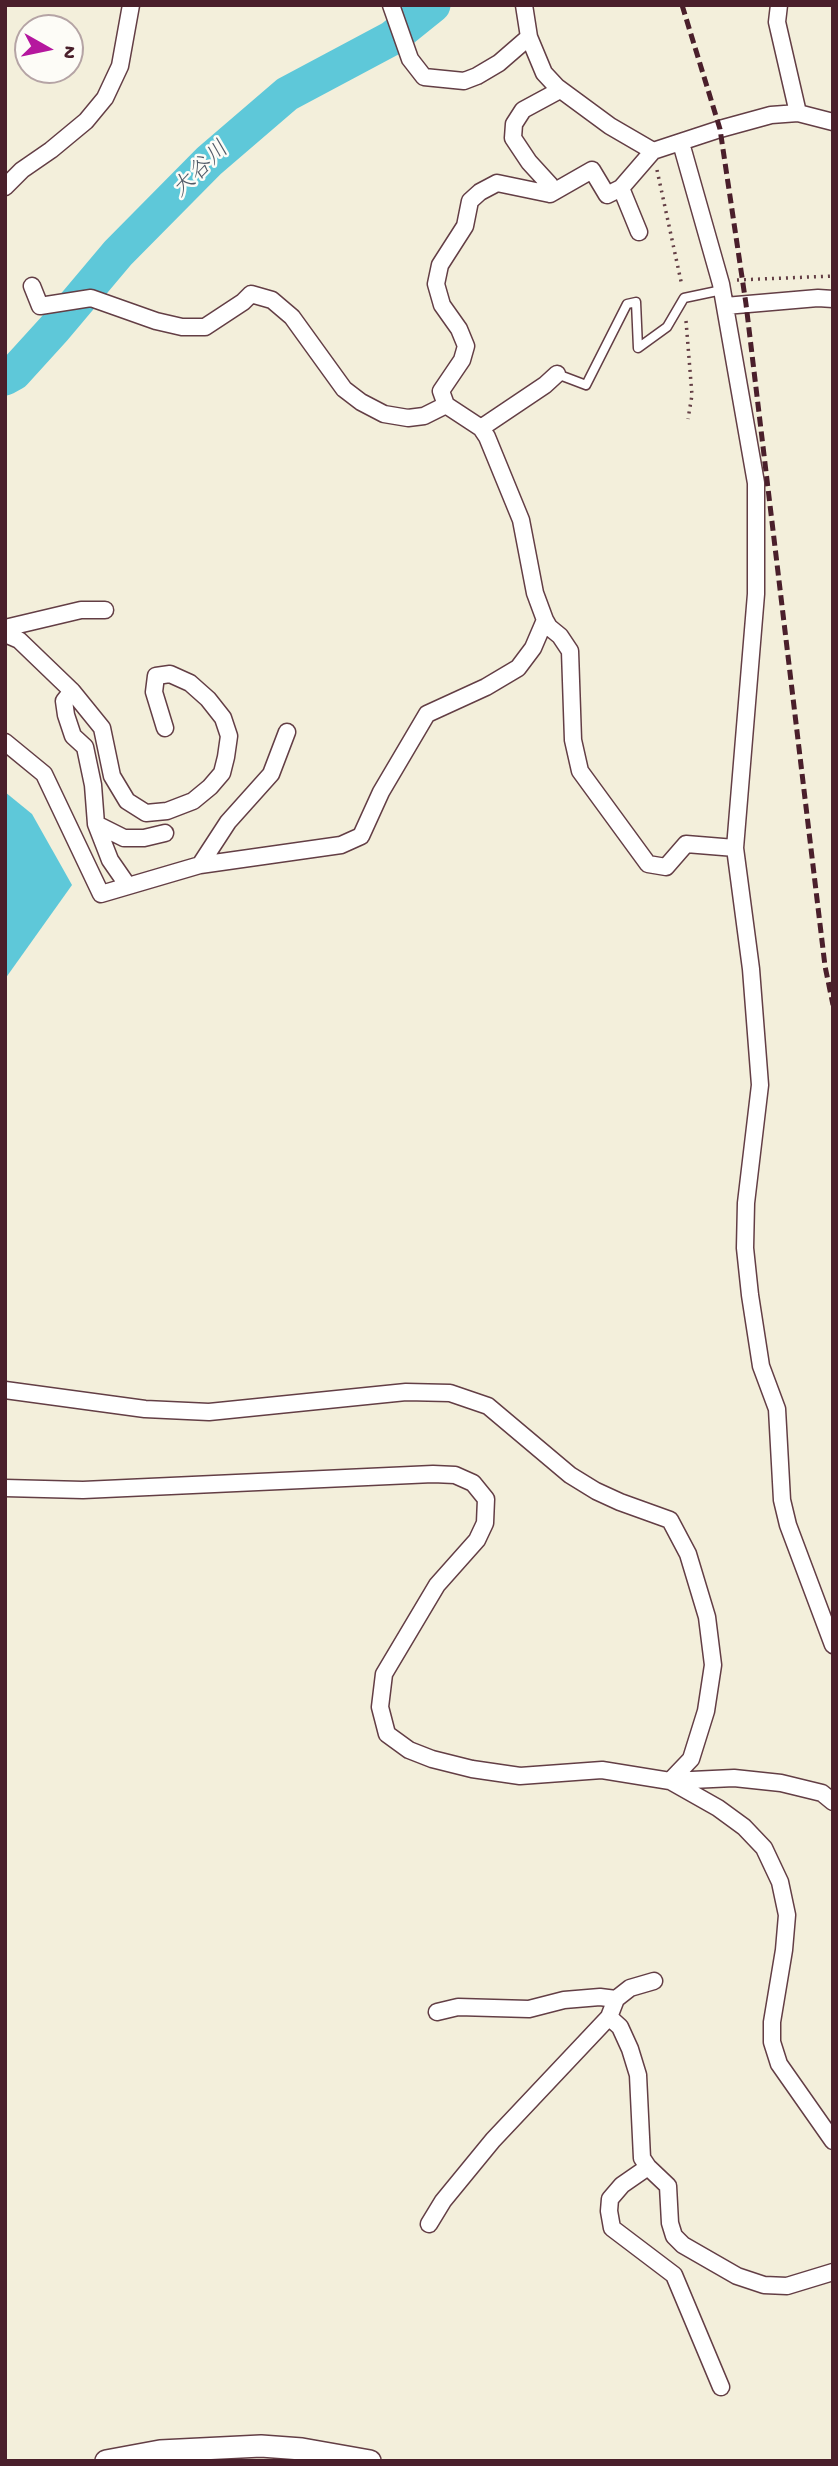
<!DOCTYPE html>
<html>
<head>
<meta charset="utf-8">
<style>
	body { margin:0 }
	#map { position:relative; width:838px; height:2466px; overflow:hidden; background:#f3efdb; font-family:"Gochi Hand",sans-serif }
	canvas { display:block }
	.frame { position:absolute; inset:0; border:7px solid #4a1f2b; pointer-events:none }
	.north { position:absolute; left:14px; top:14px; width:70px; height:70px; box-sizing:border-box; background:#fdfcf7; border:2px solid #b5a4a5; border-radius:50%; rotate:99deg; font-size:19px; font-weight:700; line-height:28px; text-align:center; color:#4a1f2b }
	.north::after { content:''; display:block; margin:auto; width:24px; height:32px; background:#b5179e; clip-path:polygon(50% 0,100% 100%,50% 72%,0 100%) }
</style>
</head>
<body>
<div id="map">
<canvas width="838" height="2466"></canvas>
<div class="frame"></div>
<div class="north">N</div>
</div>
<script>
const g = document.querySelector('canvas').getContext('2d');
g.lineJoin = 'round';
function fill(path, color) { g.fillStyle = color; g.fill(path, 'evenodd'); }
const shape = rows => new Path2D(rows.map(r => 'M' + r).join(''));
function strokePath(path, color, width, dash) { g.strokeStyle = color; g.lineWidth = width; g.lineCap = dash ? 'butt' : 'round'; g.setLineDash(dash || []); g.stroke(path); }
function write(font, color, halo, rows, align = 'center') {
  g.font = font + ' "Gochi Hand","Klee One",sans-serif'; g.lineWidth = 5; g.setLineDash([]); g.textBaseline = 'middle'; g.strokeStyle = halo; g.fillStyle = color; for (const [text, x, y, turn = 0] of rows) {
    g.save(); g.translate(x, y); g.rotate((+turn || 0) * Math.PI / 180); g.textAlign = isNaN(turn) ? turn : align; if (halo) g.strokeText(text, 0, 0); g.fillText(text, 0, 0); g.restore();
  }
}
fill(shape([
	[5,792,32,814,72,885,5,979]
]), '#5ec8d9');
strokePath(shape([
	[5,378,14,373,54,329,118,253,209,161,287,94,392,38,433,5]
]), '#5ec8d9', 35);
const service = shape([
	[557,374,586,385,627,304,636,302,638,348,667,327,684,298,722,290]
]);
const minor = shape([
	[391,5,410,59,424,77,464,81,477,76,499,63,529,37],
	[524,5,529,37,544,73,557,87,610,126,653,151,720,129,771,115,798,113,833,122],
	[779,5,777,22,798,113],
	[560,90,523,110,514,124,513,138,529,162,550,185,550,194,497,183,480,192,470,201,465,226,440,265,436,284,442,305,459,329,466,346,462,360,441,391,446,405,481,428,487,437,521,520,535,593,545,620,549,627,560,636,570,651,573,740,580,771,648,864,666,867,686,844,735,848],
	[681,143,721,284,756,483,756,594,735,848,751,969,760,1085,746,1203,745,1248,750,1295,761,1366,777,1409,782,1500,788,1525,833,1645],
	[5,187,22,170,51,150,86,121,105,98,120,66,131,5],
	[621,188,639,232],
	[550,194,592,170,607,195,621,188,653,151],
	[32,286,40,306,91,298,156,321,182,327,205,327,243,302,251,294,272,300,292,317,344,389,361,402,384,414,408,418,424,416,446,405],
	[725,306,818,298,833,299],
	[481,428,545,385,557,374],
	[5,628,81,610,105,610],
	[5,634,19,640,72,691,102,728,112,776,127,801,146,813,167,811,193,801,210,787,222,773,226,757,229,736,223,718,208,699,190,683,170,674,156,676,154,692,165,728],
	[72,691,64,701,66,715,73,736,85,747,93,785,96,824,110,860,128,886],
	[5,742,44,774,101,894,200,865,341,845,361,836,381,792,427,714,486,687,518,668,533,648,545,620],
	[96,824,124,838,144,838,165,833],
	[200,865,228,822,271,774,287,732],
	[5,1390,145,1409,209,1412,406,1392,450,1393,488,1406,570,1475,596,1491,620,1502,670,1520,688,1554,707,1617,713,1665,706,1711,691,1759,670,1781],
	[5,1488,83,1490,433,1474,455,1475,473,1483,486,1499,485,1523,477,1540,437,1585,384,1674,380,1707,387,1734,409,1750,432,1759,472,1769,520,1776,602,1770,670,1781,734,1778,781,1783,822,1793,833,1802],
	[672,1782,718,1808,744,1827,764,1848,780,1882,787,1915,784,1950,772,2022,772,2042,779,2064,833,2141],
	[437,2012,458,2007,529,2009,564,2000,600,1997,616,1999],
	[609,2017,620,2027,630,2049,638,2075,642,2158,648,2167,668,2186,670,2223,674,2236,683,2245,737,2276,764,2285,787,2286,833,2272],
	[648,2167,622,2185,610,2199,609,2211,612,2228,674,2275,721,2387],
	[429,2224,443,2201,493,2140,609,2017,616,1999,630,1988,654,1981]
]);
const tertiary = shape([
	[106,2461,160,2451,261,2446,302,2449,370,2461]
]);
strokePath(service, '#633e45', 11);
strokePath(minor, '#633e45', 19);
strokePath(tertiary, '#633e45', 24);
strokePath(shape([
	[657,170,682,286],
	[737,280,833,276],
	[686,321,692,395,688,419]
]), '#633e45', 3.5, [2, 5]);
strokePath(service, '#fff', 8);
strokePath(minor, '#fff', 16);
strokePath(tertiary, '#fff', 21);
strokePath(shape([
	[682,5,720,129,746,304,825,966,833,1005]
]), '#4a1f2b', 5, [10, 5]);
write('italic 23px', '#515a68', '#fdfcf7', [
	["大谷川",202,171,-44]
]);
</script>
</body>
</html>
